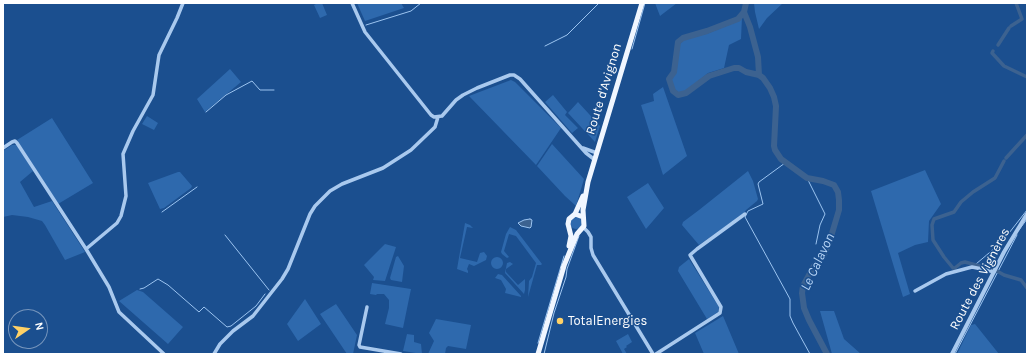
<!DOCTYPE html>
<html>
<head>
<meta charset="utf-8">
<style>
	body { margin:0 }
	#map { position:relative; width:1030px; height:357px; overflow:hidden; background:#1b4f8f; font-family:Karla,sans-serif }
	canvas { display:block }
	.frame { position:absolute; inset:0; border:4px solid #fff; pointer-events:none }
	.north { position:absolute; left:8px; top:309px; width:40px; height:40px; box-sizing:border-box; background:#1b4f8f; border:1px solid #7695bc; border-radius:50%; rotate:77deg; font-size:11px; font-weight:700; line-height:16px; text-align:center; color:#fff }
	.north::after { content:''; display:block; margin:auto; width:14px; height:18px; background:#ffd166; clip-path:polygon(50% 0,100% 100%,50% 72%,0 100%) }
</style>
</head>
<body>
<div id="map">
<canvas width="1030" height="357"></canvas>
<div class="frame"></div>
<div class="north">N</div>
</div>
<script>
const g = document.querySelector('canvas').getContext('2d');
g.lineJoin = 'round';
function fill(path, color) { g.fillStyle = color; g.fill(path, 'evenodd'); }
const shape = rows => new Path2D(rows.map(r => 'M' + r).join(''));
function strokePath(path, color, width, dash) { g.strokeStyle = color; g.lineWidth = width; g.lineCap = dash ? 'butt' : 'round'; g.setLineDash(dash || []); g.stroke(path); }
function write(font, color, halo, rows, align = 'center') {
  g.font = font + ' Karla,sans-serif'; g.lineWidth = 3; g.setLineDash([]); g.textBaseline = 'middle'; g.strokeStyle = halo; g.fillStyle = color; for (const [text, x, y, turn = 0] of rows) {
    g.save(); g.translate(x, y); g.rotate((+turn || 0) * Math.PI / 180); g.textAlign = isNaN(turn) ? turn : align; if (halo) g.strokeText(text, 0, 0); g.fillText(text, 0, 0); g.restore();
  }
}
fill(shape([
	[318,3,322,3,327,15,320,18,314,5],
	[357,3,401,3,404,8,365,21],
	[655,3,677,3,660,16],
	[754,3,783,3,767,18,759,29,755,12],
	[742,17,741,39,729,45,724,68,708,73,685,92,679,93,674,89,671,79,676,72,680,44,683,40,709,33,738,21],
	[230,69,241,82,205,112,197,99],
	[511,80,515,82,561,128,536,165,469,96],
	[663,87,687,156,663,175,641,105,654,101,653,94],
	[553,95,567,112,565,115,578,128,572,133,545,102],
	[578,102,600,126,595,142,568,113],
	[147,116,158,123,154,130,142,124],
	[52,118,93,183,58,204,17,140],
	[552,144,584,179,576,206,565,196,537,166],
	[12,145,17,145,33,171,20,182,34,207,52,201,85,252,65,260,45,225,42,221,28,217,12,215,3,217,3,151],
	[925,170,941,204,929,221,928,242,915,245,898,253,910,294,903,297,871,191],
	[748,171,753,181,758,199,757,201,746,210,744,213,699,245,682,225,683,222,699,210],
	[178,172,180,172,192,186,191,188,164,208,160,209,148,183],
	[648,183,664,208,646,229,627,197],
	'570 223a6 6 0 1 1 12 0a6 6 0 1 1-12 0Z',
	[465,223,470,225,473,228,467,227,460,258,477,262,480,253,484,252,487,256,486,260,474,266,469,264,467,269,468,271,468,273,457,269],
	[510,227,516,230,542,264,541,265,537,265,528,297,529,281,532,277,536,263,516,236,509,234,504,251,509,257,507,258,502,254,501,252,506,234],
	[385,244,396,247,385,281,373,280,374,277,364,265],
	[398,256,404,266,402,282,391,280,390,278,396,257],
	'491 263a6 6 0 1 1 12 0a6 6 0 1 1-12 0Z',
	[689,259,719,307,718,312,707,319,678,271,679,267],
	[510,262,513,264,506,269,506,272,518,285,525,279,525,290,524,294,505,273,507,263],
	[498,274,502,275,521,296,521,297,505,293,506,289,501,280,495,278],
	[372,283,411,289,403,328,385,324,389,308,389,300,384,294,377,294,376,295,370,294],
	[137,290,143,292,183,327,168,344,119,301],
	[305,299,321,324,298,341,287,324],
	[336,304,357,335,353,354,347,354,320,314],
	[820,311,834,311,844,339,861,354,832,354],
	[723,316,739,354,704,354,695,333],
	[436,319,471,325,466,349,448,346,446,348,445,354,428,354,434,341,429,333],
	[975,324,999,354,957,354,971,325],
	[407,334,414,335,414,342,421,344,422,354,403,351],
	[628,334,632,342,626,346,627,347,624,349,627,354,623,354,616,341]
]), '#2e69ad');
const water = shape([
	[530,219,532,220,531,227,530,228,521,226,518,223,524,220,530,219]
]);
fill(water, '#3c6290');
strokePath(water, '#9cc4f0', 1);
strokePath(shape([
	[366,25,411,11,421,3],
	[545,46,567,35,599,3],
	[632,49,645,3],
	[206,112,226,95,252,81,260,90,274,90],
	[785,163,759,182,758,184,763,204,748,211,745,217,790,299,790,316,793,323,810,354],
	[807,178,825,214,820,225,816,244],
	[162,212,197,187],
	[1019,230,1027,219],
	[225,235,269,290],
	[976,264,1002,242,1027,210],
	[140,289,144,288,158,279,168,285,199,312,204,307,227,327,231,326,256,306,265,294],
	[538,343,564,256],
	[544,354,554,313,566,277,567,269,579,236],
	[955,354,1017,235]
]), '#9cc4f0', 1);
strokePath(shape([
	[1011,26,1022,19,1016,3],
	[998,45,1009,28],
	[993,51,992,53,1004,66,1027,77],
	[1006,158,1027,135],
	[994,270,965,262,961,263,955,268,953,268,944,257,933,240,932,225,934,219,954,212,961,202,973,192,995,178,1004,161],
	[997,271,1004,275,1021,280,1027,288]
]), '#3c6290', 3.5);
strokePath(shape([
	[746,3,744,12,738,19,707,31,683,38,678,42,674,72,669,79,673,91,678,95,686,93,709,76,734,68,739,68,746,72,759,75,763,78,770,88,774,97,776,106,774,146,775,150,781,159,807,178,823,181,834,185,838,192,839,200,839,210,830,240,823,257,814,266,803,286,802,293,804,308,809,320,827,354],
	[744,12,750,27,758,57,759,75]
]), '#3c6290', 6);
strokePath(shape([
	[352,3,365,32,431,115,434,117,442,116,456,100,463,95,477,88,510,75,514,75,520,79,586,153,595,160],
	[3,148,12,142,15,141,17,143,86,249],
	[583,148,597,153],
	[583,227,588,232,591,237,591,248,593,255,653,354],
	[915,291,946,274,972,267,987,270,994,272],
	[367,307,359,345,360,347,401,354],
	[164,354,119,312,109,287,86,249,117,223,121,216,126,196,123,154,133,131,153,95,159,55,177,18,183,3],
	[214,354,220,344,233,331,253,316,282,279,288,269,310,214,315,206,330,191,342,184,383,168,411,150,435,127,438,117],
	[656,354,720,313,721,307,690,255,697,249,745,214]
]), '#a9c9ee', 3.5);
strokePath(shape([
	[952,354,1004,252,1027,214]
]), '#a9c9ee', 4);
strokePath(shape([
	[575,214,583,196],
	[569,246,571,236,568,224,569,219,575,214,583,217],
	[563,268,577,234,584,226,583,210,588,182,642,3],
	[538,354,564,266]
]), '#f0f6ff', 5);
for (const [x, y, r, color] of [
	[560,321,4,"#ffd166"]
]) { const dot = new Path2D(); dot.arc(x, y, r, 0, 2 * Math.PI); g.fillStyle = color; g.fill(dot); strokePath(dot, '#1b4f8f', 1.5); }
write('13px', '#fff', '#1b4f8f', [
	["Route d'Avignon",604,89,-73],
	["Route des Vignères",980,279,-62]
]);
write('13px', '#fff', '#1b4f8f', [
	["TotalEnergies",568,321]
], 'left');
write('italic 14px', '#b5d3f5', '#1b4f8f', [
	["Le Calavon",818,262,-65]
]);
</script>
</body>
</html>
